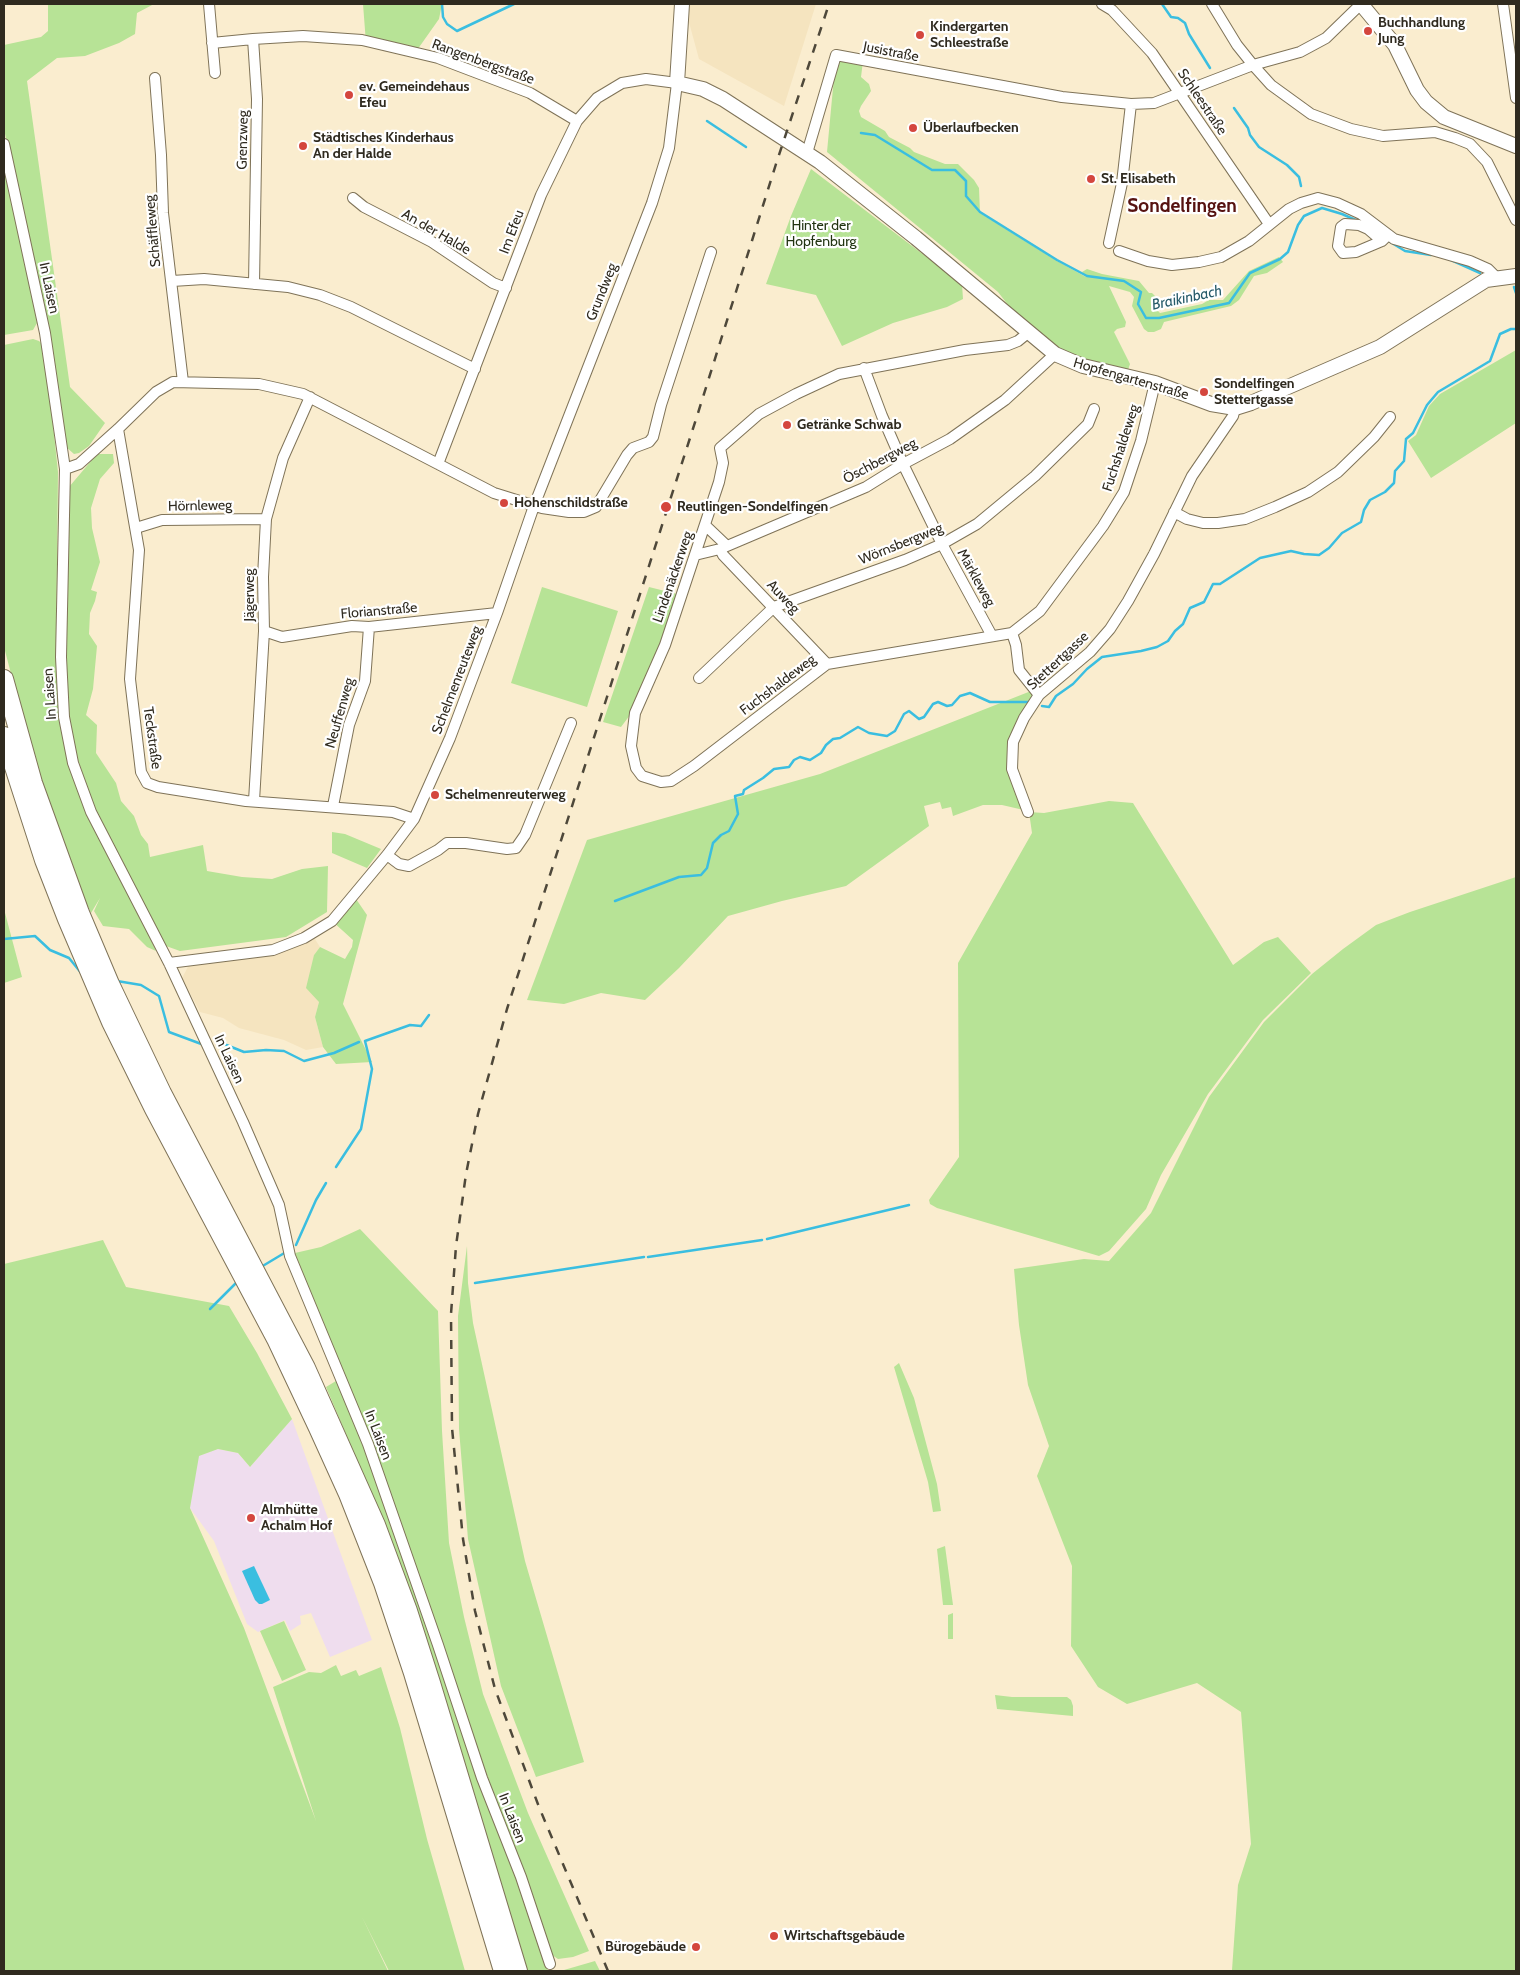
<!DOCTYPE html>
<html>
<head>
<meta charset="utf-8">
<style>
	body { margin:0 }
	#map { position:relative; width:1520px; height:1975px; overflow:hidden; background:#faedcf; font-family:Cabin,sans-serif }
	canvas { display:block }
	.frame { position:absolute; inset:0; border:5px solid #2f2a1f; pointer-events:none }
</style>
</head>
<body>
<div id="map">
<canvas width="1520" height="1975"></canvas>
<div class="frame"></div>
</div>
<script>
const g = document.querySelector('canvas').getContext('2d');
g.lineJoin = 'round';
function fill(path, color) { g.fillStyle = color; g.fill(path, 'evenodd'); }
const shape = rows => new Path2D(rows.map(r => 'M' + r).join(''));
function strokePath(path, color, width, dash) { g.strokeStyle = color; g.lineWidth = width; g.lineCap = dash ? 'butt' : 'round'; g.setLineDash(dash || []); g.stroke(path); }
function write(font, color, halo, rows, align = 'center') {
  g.font = font + ' Cabin,sans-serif'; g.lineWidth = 4.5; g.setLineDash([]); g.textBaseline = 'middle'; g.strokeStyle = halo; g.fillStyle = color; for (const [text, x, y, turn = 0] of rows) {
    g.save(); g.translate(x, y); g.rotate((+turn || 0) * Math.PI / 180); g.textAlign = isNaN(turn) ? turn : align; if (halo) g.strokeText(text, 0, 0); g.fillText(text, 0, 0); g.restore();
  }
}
fill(shape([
	[292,1419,372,1640,330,1657,311,1613,300,1616,301,1624,290,1631,285,1620,258,1632,247,1624,214,1541,190,1508,198,1456,218,1449,238,1453,250,1467]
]), '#efddee');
fill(shape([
	[684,4,816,4,784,106,699,59],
	[313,936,320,947,314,955,319,1002,315,1017,323,1047,306,1050,284,1040,239,1028,223,1018,200,1012,182,978,190,963]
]), '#f5e4bf');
fill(shape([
	[48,4,154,4,137,13,135,34,119,43,85,56,57,58,27,81,70,387,105,423,89,446,79,453,74,454,65,446,57,385,4,129,4,45,41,37,48,31],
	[363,4,442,4,439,19,415,53,366,43],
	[836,56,863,61,861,77,869,84,871,91,861,106,859,111,861,117,885,131,889,137,910,148,914,152,945,164,958,164,974,180,979,188,980,213,1057,261,1086,277,1082,272,1087,269,1102,274,1139,281,1149,293,1152,293,1156,297,1156,309,1160,313,1202,304,1209,300,1223,300,1249,271,1279,257,1283,262,1267,273,1254,276,1239,300,1231,306,1164,322,1161,329,1154,332,1148,332,1144,329,1132,306,1134,297,1130,292,1109,286,1126,322,1125,327,1117,329,1114,332,1130,364,1128,370,1095,370,1029,332,998,292,827,152],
	[4,156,37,323,33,330,4,335],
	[811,169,962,284,963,299,947,307,893,323,842,346,816,295,766,284,791,216],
	[33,339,39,341,43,345,46,357,58,472,56,657,61,718,71,764,156,951,147,947,129,929,103,926,94,911,100,898,91,913,80,890,30,746,4,647,4,345],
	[1516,350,1516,423,1431,478,1408,441,1416,435,1429,406,1440,394],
	[97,454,113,454,114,463,100,479,91,508,92,528,100,562,91,590,97,592,95,601,90,613,89,634,97,646,93,689,86,715,97,725,96,753,116,783,121,801,134,816,141,835,148,844,150,857,203,845,207,871,242,877,272,879,302,869,328,866,327,912,286,937,180,951,166,946,94,807,78,760,69,718,64,656,69,487],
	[542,587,618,611,587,707,511,683],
	[649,587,681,595,633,711,621,727,603,722],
	[1059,680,1044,694,1017,740,1015,762,1028,811,1002,805,983,805,953,816,951,807,942,809,940,802,924,806,929,826,846,886,782,901,728,916,679,968,645,1000,601,993,564,1004,527,1000,587,840,820,774],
	[1109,801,1133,803,1233,965,1264,942,1278,937,1311,973,1263,1020,1208,1094,1161,1175,1146,1209,1109,1251,1099,1256,937,1208,930,1204,929,1200,959,1157,958,963,1032,833,1029,812,1044,813],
	[332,832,345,834,381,849,367,868,332,853],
	[1516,877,1516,1971,1230,1971,1232,1970,1238,1885,1251,1844,1241,1712,1197,1683,1127,1704,1098,1687,1071,1646,1072,1566,1037,1476,1049,1446,1028,1385,1019,1325,1014,1269,1084,1259,1109,1261,1151,1213,1209,1097,1264,1022,1312,974,1343,949,1376,925,1410,912],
	[356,899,367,915,343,1004,372,1062,336,1064,323,1047,315,1017,319,1002,306,988,314,955,320,947,345,959,352,947,353,940,332,921],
	[4,909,22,977,4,983],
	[360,1229,438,1311,442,1431,449,1543,464,1617,483,1694,528,1813,589,1951,573,1957,558,1959,552,1955,459,1698,369,1443,295,1253,321,1247],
	[103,1240,126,1287,229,1306,257,1353,292,1419,250,1467,238,1453,218,1449,199,1456,190,1508,244,1628,316,1821,273,1687,309,1672,321,1673,336,1665,341,1676,356,1670,359,1676,381,1667,400,1728,427,1839,465,1971,389,1971,362,1917,388,1971,4,1971,4,1264],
	[467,1246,468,1283,473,1323,525,1561,584,1762,536,1777,501,1686,468,1539,459,1429,458,1316],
	[899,1363,914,1398,937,1484,941,1511,933,1512,928,1482,894,1367],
	[336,1381,365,1446,528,1908,548,1971,526,1971,383,1522,326,1387],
	[945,1546,953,1605,943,1605,937,1549],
	[953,1613,953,1639,948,1639,948,1615],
	[284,1621,306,1670,282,1681,260,1631],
	[995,1695,1012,1697,1067,1697,1071,1700,1073,1706,1073,1716,997,1709],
	[595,1961,600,1971,563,1971,564,1970]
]), '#b7e396');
fill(shape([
	[254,1566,270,1600,262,1604,259,1604,255,1600,242,1571]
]), '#3abee0');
strokePath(shape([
	[442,4,443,17,447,24,457,31,514,4],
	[1162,4,1171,17,1178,18,1185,23,1189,34,1210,68],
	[1234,108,1248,128,1250,135,1259,147,1287,165,1299,177,1301,186],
	[707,121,746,147],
	[861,133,875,135,932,170,955,170,966,181,966,196,980,212,1057,260,1087,276,1124,281,1141,292,1138,304,1146,318,1159,318,1229,303,1250,273,1280,259,1288,252,1298,225,1304,216,1322,208,1342,214,1358,221],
	[1387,240,1405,251,1431,255],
	[1451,260,1480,273],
	[1514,287,1516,293],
	[1042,706,1049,707,1056,696,1073,684,1087,669,1102,657,1141,651,1157,647,1168,641,1175,631,1183,624,1190,608,1204,602,1213,584,1220,584,1260,558,1291,551,1304,554,1319,555,1329,548,1342,533,1361,522,1364,510,1370,500,1385,492,1394,483,1395,471,1404,461,1406,439,1413,433,1427,405,1438,392,1490,361,1500,334,1511,329,1516,329],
	[615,901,679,877,701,875,707,868,713,843,721,835,729,831,738,814,735,796,743,794,744,790,763,778,774,769,789,767,794,760,800,757,810,760,821,753,826,745,833,739,840,738,858,727,869,733,887,736,895,731,904,714,909,711,919,719,924,717,933,704,938,702,947,706,952,705,960,696,970,693,990,702,1029,702],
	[4,939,35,936,50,950,69,958,82,974],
	[117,981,141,985,159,996,169,1032,204,1045],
	[219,1042,244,1052,266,1050,284,1051,304,1061,334,1053,359,1042],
	[336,1167,361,1129,372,1069,365,1041,410,1025,421,1026,429,1015],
	[767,1239,909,1205],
	[296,1245,316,1200,326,1183],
	[648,1257,762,1240],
	[261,1267,286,1252],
	[475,1283,644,1257],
	[210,1309,237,1282]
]), '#3abee0', 2.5);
const street = shape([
	[209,4,215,73],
	[1102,4,1112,10,1152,53,1269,224],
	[1212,4,1237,45,1253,65,1271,85,1311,114,1351,129,1383,136,1435,132,1455,138,1470,144,1487,162,1516,220],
	[1503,4,1516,98],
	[253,39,257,99,254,284],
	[212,43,253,39,303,36,362,40,438,58,530,93,577,121],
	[155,78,161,155,163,213,183,382],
	[4,144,45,333,65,469,61,657,64,717,73,763,91,812,169,963,243,1122,279,1205,290,1256,368,1444,438,1645,482,1778,521,1877,550,1964],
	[807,153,836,55,1062,97,1131,104,1154,103,1253,65,1300,52,1326,38,1361,4],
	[353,198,364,207,432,242,493,283,506,288],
	[1382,241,1368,229,1359,225,1345,224,1341,227,1338,246,1343,253,1356,252,1382,241,1388,235],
	[1109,243,1122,183,1131,104],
	[1119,251,1148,261,1172,265,1199,262,1221,257,1249,241,1289,209,1301,203,1318,198,1337,203,1361,214,1394,239,1470,261,1488,269,1496,277],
	[172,281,204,279,288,287,320,295,351,307,475,369],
	[1029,332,1018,341,1008,345,965,350,839,374,796,394,759,414,720,448,723,463,719,482,665,645,635,713,631,746,636,768,642,776,661,782,671,781,694,766,827,664,1012,633,1040,611,1103,526,1124,492,1141,441,1155,383],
	[864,368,882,416,903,464,942,544,992,636],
	[118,429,139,550,130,679,141,772,147,783,158,787,246,801,393,812,414,819],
	[65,469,79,464,118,429,156,392,173,382,259,384,303,394,494,493,542,508,569,512,584,512,596,507,627,455,633,448,649,442,653,437,661,405,711,252],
	[1174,512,1187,519,1203,523,1218,523,1245,519,1275,507,1308,492,1338,472,1374,437,1390,417],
	[705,525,726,545],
	[136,528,162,520,266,519],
	[720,549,723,555,827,664],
	[695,555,720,549,866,487,903,464,950,439,1005,400,1055,354],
	[264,631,282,637,352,626,369,627,497,613],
	[1012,633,1016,645,1019,670,1039,695],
	[699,678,774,607,905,560,942,544,977,524,1035,476,1088,424,1094,409],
	[254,801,264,631,263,577,266,519,283,458,310,397],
	[333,806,349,725,365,681,369,627],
	[1028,812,1012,769,1013,742,1024,718,1039,695,1090,652,1110,629,1128,601,1154,554,1192,476,1233,416,1235,408],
	[387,855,399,864,409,866,438,850,447,843,466,843,507,849,516,848,525,835,571,723],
	[169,963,273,950,304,938,332,921,387,855,414,819,450,738,497,613,534,506,652,203,669,148,677,83,646,79,622,83,597,98,577,121,541,195,438,464]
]);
const secondary = shape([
	[682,4,677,83,703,89,723,99,820,162,916,238,1055,354,1083,366,1155,383,1211,404,1235,408,1251,403,1380,347,1486,280,1516,276],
	[1361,4,1395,45,1417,90,1426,102,1444,117,1516,146]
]);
const highway = shape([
	[4,679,33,783,80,913,110,984,162,1093,306,1368,376,1525,408,1611,431,1683,518,1971],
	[4,736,44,860,67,919,111,1022,154,1109,276,1339,318,1428,348,1494,383,1583,413,1673,503,1971]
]);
strokePath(street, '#7f7358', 12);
strokePath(secondary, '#7f7358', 16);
strokePath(highway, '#7f7358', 20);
strokePath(street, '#fff', 10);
strokePath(secondary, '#fff', 14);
strokePath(highway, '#fff', 18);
strokePath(shape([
	[608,1971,539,1807,495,1689,475,1611,463,1539,452,1428,451,1314,456,1246,466,1174,478,1114,507,1009,698,413,776,164,829,4]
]), '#4e483a', 2.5, [9, 9]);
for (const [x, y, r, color] of [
	[1368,31,5,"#d4463e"],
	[920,35,5,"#d4463e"],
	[349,95,5,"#d4463e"],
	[913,128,5,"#d4463e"],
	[303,146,5,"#d4463e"],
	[1091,179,5,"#d4463e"],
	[1204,392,5,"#d4463e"],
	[787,425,5,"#d4463e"],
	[504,503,5,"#d4463e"],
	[666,507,6,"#d4463e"],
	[435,795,5,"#d4463e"],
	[251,1518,5,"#d4463e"],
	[774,1936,5,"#d4463e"],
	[696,1947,5,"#d4463e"]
]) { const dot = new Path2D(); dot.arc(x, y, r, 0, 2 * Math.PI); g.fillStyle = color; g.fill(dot); strokePath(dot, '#fff', 2); }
write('bold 14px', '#2f2a1f', '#fff', [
	["Buchhandlung",1378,23],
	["Jung",1378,39],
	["Kindergarten",930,27],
	["Schleestraße",930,43],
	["ev. Gemeindehaus",359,87],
	["Efeu",359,103],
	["Überlaufbecken",923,128],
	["Städtisches Kinderhaus",313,138],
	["An der Halde",313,154],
	["St. Elisabeth",1101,179],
	["Sondelfingen",1214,384],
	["Stettertgasse",1214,400],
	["Getränke Schwab",797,425],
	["Hohenschildstraße",514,503],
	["Reutlingen-Sondelfingen",677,507],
	["Schelmenreuterweg",445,795],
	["Almhütte",261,1510],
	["Achalm Hof",261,1526],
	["Wirtschaftsgebäude",784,1936],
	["Bürogebäude",686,1947,"right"]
], 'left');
write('14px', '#2f2a1f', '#fff', [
	["Jusistraße",891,52,11],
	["Rangenbergstraße",483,62,20],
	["Schleestraße",1202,102,56],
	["Grenzweg",243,140,-89],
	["Schäffleweg",153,231,-95],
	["An der Halde",436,232,30],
	["Im Efeu",512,232,-69],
	["In Laisen",49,288,78],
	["Grundweg",602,292,-68],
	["Hopfengartenstraße",1131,379,16],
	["Fuchshaldeweg",1121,448,-72],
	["Öschbergweg",880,461,-28],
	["Hörnleweg",200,506,-1],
	["Wörnsbergweg",901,544,-22],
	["Lindenäckerweg",673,577,-71],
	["Märkleweg",976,578,61],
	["Jägerweg",250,595,-90],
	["Auweg",783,597,46],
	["Florianstraße",379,611,-5],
	["Stettertgasse",1058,661,-43],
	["Schelmenreuteweg",457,680,-69],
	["Fuchshaldeweg",778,685,-37],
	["In Laisen",50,694,-94],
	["Neuffenweg",340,713,-74],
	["Teckstraße",152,738,82],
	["In Laisen",229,1059,65],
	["In Laisen",378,1435,69],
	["In Laisen",512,1818,69]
]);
write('14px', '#223412', '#fff', [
	["Hinter der",821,226],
	["Hopfenburg",821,242]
]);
write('italic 15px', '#275b6a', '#fff', [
	["Braikinbach",1187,298,-12]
]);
write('bold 19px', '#561210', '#fff', [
	["Sondelfingen",1182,206]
]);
</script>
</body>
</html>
